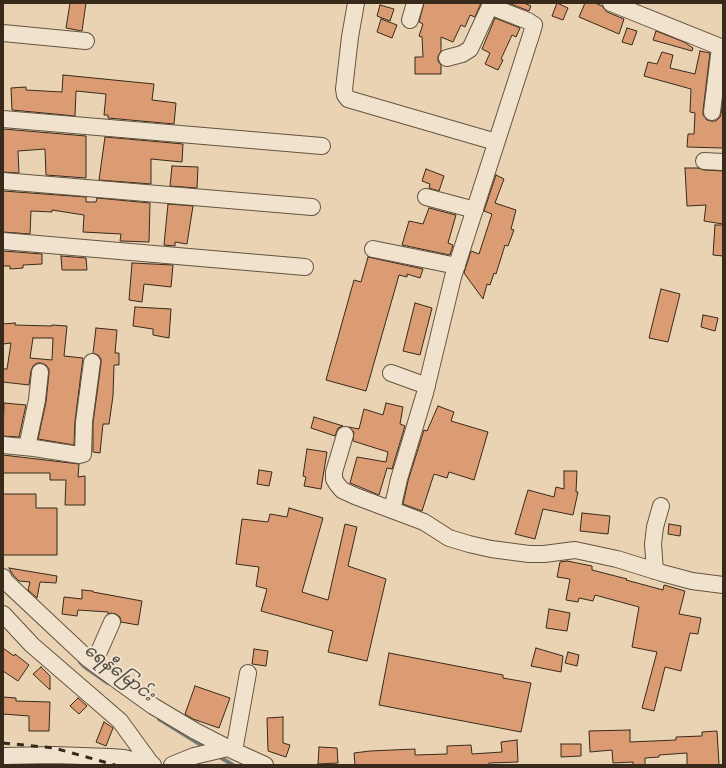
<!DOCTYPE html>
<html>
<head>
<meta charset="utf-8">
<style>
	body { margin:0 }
	#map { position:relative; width:726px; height:768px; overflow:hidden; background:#e9d3b3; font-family:"EB Garamond",serif }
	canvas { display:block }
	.frame { position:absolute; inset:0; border:4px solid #372a1b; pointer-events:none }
</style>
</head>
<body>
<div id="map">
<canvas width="726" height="768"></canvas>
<div class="frame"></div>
</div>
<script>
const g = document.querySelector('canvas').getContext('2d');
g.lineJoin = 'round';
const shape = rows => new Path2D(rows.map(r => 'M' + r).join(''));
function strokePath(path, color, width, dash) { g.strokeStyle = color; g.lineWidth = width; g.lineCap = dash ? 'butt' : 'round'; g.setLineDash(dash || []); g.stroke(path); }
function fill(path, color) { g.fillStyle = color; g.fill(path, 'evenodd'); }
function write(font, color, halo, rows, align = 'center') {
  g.font = font + ' "EB Garamond","Noto Sans Myanmar",serif'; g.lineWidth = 4; g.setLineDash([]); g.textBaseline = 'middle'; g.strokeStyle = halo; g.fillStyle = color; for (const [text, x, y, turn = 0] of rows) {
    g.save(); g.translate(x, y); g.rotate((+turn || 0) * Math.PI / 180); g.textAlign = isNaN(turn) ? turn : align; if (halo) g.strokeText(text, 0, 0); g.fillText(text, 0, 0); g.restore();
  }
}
strokePath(shape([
	[80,662,85,667,108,683],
	[159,719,206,748],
	[218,756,233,765]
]), '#757d7a', 4);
const building = shape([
	[70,3,86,3,82,31,66,28,70,3],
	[424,3,481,3,475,17,470,15,465,27,461,25,453,42,441,37,441,51,438,56,438,61,441,65,441,74,415,74,415,57,423,57,422,37,419,36,423,24,419,22,424,3],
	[508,3,524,3,531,6,529,11,508,3],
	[557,3,568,8,563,20,552,16,557,3],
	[585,3,595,3,602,6,607,12,624,19,619,34,579,17,585,3],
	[380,5,394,9,390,21,377,16,380,5],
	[495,18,520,28,516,37,512,35,501,59,503,60,498,70,485,64,490,53,482,49,495,18],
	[381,19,397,25,392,38,377,32,381,19],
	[627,28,637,31,632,45,622,42,627,28],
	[656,31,684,42,693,48,692,51,653,40,656,31],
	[700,51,710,53,703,111,703,115,707,120,711,121,716,121,720,117,721,114,723,100,723,148,687,147,688,134,694,134,695,113,690,112,691,89,644,76,648,62,657,64,662,52,673,55,670,68,695,74,700,51],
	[63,75,154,84,152,100,176,103,174,124,108,118,108,115,104,115,106,94,76,91,75,116,12,110,11,88,26,87,26,90,62,92,63,75],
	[3,129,86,136,86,178,46,175,45,149,18,151,19,173,3,172,3,129],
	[105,137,183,144,182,162,151,159,151,184,99,180,105,137],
	[172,166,198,167,197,188,170,186,172,166],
	[685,168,698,168,704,170,723,171,723,224,704,221,706,205,687,206,685,168],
	[426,169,444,176,439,191,429,188,430,184,422,181,426,169],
	[496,175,504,179,495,203,516,210,511,229,514,230,508,246,505,245,496,274,494,273,490,285,487,284,483,299,464,273,471,251,479,254,492,214,484,211,496,175],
	[3,191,86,197,86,202,96,202,97,198,150,203,149,242,120,241,121,234,83,232,84,215,52,210,52,212,31,211,30,234,3,232,3,191],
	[168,204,193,206,187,244,175,242,175,246,164,245,168,204],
	[429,208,456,215,448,243,453,245,450,255,402,245,409,221,423,224,429,208],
	[715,225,723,225,723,256,713,255,715,225],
	[3,251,42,254,42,264,23,265,23,268,10,269,10,266,3,266,3,251],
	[61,256,86,258,87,270,62,270,61,256],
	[368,257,423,269,420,278,407,274,407,277,399,275,366,391,326,380,354,280,361,282,368,257],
	[132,263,173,265,171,287,144,284,142,302,129,300,132,263],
	[661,289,680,294,668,342,649,338,661,289],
	[415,303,432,308,420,355,403,351,415,303],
	[135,307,171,309,169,338,153,335,153,329,133,326,135,307],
	[703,315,718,318,715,331,701,327,703,315],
	[15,323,15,325,52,326,52,325,67,326,64,356,83,358,75,421,74,445,38,439,46,402,49,373,49,369,46,365,41,363,37,363,33,366,31,371,29,385,3,382,3,369,7,369,11,343,3,344,3,324,15,323],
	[33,338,53,338,52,360,30,358,33,338],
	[96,328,117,330,115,353,119,353,119,365,114,365,113,396,109,424,103,424,100,453,93,452,93,423,101,363,101,359,98,355,93,353,96,328],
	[4,403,26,405,19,437,3,436,4,403],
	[386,403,403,407,400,424,405,426,392,469,387,468,379,495,350,483,357,457,386,462,388,452,353,441,354,432,349,427,359,429,364,409,383,415,386,403],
	[438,406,454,412,451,421,488,432,474,480,449,472,447,478,434,474,422,511,403,504,408,481,424,430,427,431,438,406],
	[314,417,343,426,338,428,335,436,311,428,314,417],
	[307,449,327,452,321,489,304,486,306,477,303,476,307,449],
	[3,455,79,464,78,477,85,476,85,505,65,505,66,480,50,480,50,473,3,473,3,455],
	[259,470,272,472,269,486,257,484,259,470],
	[564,471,577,471,576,492,578,492,573,515,543,509,535,539,515,534,528,490,554,497,556,487,564,489,564,471],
	[3,494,36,494,36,508,57,508,57,555,3,555,3,494],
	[289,508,323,518,302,592,328,600,345,524,357,527,348,566,386,579,367,661,328,652,333,631,261,611,267,589,256,586,259,567,236,564,242,519,268,522,270,514,287,517,289,508],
	[582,513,610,516,608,534,580,531,582,513],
	[669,524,681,526,680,536,668,534,669,524],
	[567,561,592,566,592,570,627,579,626,580,663,590,664,585,685,591,679,614,701,618,698,634,690,633,681,671,665,667,654,711,642,708,657,652,632,647,639,607,595,595,593,601,579,598,578,602,566,600,570,579,557,577,560,562,567,561],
	[9,568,57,576,56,583,40,582,37,598,28,590,30,582,19,581,13,575,9,568],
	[82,590,93,591,93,592,142,601,138,625,121,622,120,617,116,614,111,613,108,614,108,612,78,610,77,616,62,614,64,597,82,599,82,590],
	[549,609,570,613,567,631,546,628,549,609],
	[3,648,14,656,15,654,29,665,18,681,3,671,3,648],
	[536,648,563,656,561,672,531,666,536,648],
	[254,649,268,651,266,666,252,664,254,649],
	[568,652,579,655,577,666,565,663,568,652],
	[389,653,503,675,503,678,531,683,521,732,379,705,389,653],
	[41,667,50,676,50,690,33,674,41,667],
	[195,686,230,698,219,728,193,719,185,714,195,686],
	[3,697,16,698,16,701,50,702,49,731,29,731,29,716,3,714,3,697],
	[78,698,87,706,79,714,70,706,78,698],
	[283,717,283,743,290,745,286,757,268,751,267,718,283,717],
	[104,722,113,728,106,746,96,742,104,722],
	[630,730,630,742,676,740,676,737,702,736,702,732,717,731,719,765,687,765,687,753,659,755,659,757,645,758,645,765,633,765,633,762,613,763,612,750,590,752,589,731,630,730],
	[517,740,518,762,489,763,489,765,355,765,354,753,370,751,415,749,415,755,447,754,447,746,471,745,472,754,502,752,501,742,517,740],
	[561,744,581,744,581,756,561,757,561,744],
	[319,747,337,748,338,763,318,764,319,747]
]);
fill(building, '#db9c74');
strokePath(building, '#372a1b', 1);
const minor = shape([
	[356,3,350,37,344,89,345,95,348,99,496,142],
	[491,3,490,6,528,21,534,25,532,32,453,277,425,393,399,479,392,510,424,522,449,538,469,544,491,549,529,554,544,554,575,550,617,559,662,573,692,581,723,585],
	[611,3,723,48],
	[410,20,415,3],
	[3,33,86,41],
	[447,58,462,54,470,49,490,6],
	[712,112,720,47],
	[3,119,322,146],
	[704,161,723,162],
	[3,181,312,207],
	[426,197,475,210],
	[3,241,305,267],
	[373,249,457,266],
	[391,373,427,386],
	[345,435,334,472,334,479,337,484,342,490,355,496,392,510],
	[3,445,34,448,79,455,83,454,84,422,92,362],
	[27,447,37,400,40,372],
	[655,571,653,544,655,527,661,506],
	[3,577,5,581,87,658,121,683,153,706,195,731,234,751,265,765],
	[3,614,32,645,120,721,152,765],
	[94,663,112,622],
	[234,751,248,673],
	[3,756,54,755,110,757,124,758,153,765],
	[172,765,194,756,228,748]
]);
strokePath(minor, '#645441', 18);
strokePath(minor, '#f1e2ce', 16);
strokePath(shape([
	[3,743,54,748,115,765]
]), '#372a1b', 3, [7, 7]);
write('italic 17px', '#514c42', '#f1e2ce', [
	["ရေနီမြောင်း",119,673,37]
]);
</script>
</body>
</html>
